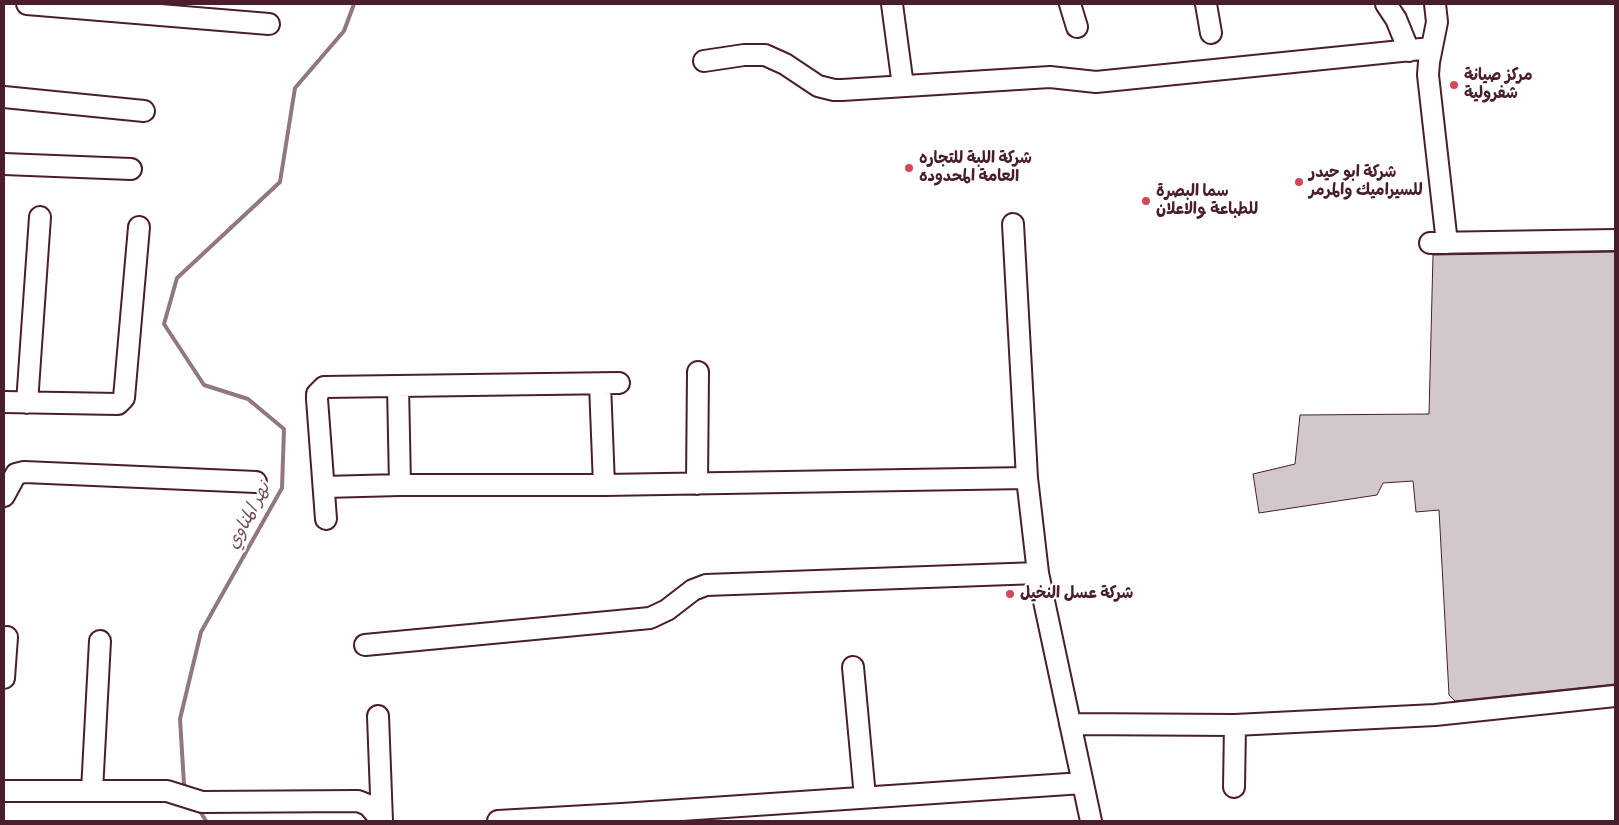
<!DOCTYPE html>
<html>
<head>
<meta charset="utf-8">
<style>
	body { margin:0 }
	#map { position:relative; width:1619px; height:825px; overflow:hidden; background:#fff; font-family:Itim,sans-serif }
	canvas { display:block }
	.frame { position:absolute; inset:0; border:5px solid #4a1f2b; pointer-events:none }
</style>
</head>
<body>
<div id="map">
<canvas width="1619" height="825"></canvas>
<div class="frame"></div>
</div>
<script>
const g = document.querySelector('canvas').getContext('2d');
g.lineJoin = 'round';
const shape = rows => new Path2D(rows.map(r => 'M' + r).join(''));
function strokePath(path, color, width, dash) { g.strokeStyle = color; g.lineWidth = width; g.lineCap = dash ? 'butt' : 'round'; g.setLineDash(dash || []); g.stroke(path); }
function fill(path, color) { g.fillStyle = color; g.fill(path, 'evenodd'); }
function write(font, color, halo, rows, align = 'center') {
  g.font = font + ' Itim,"Playpen Sans Arabic",sans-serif'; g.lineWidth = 4.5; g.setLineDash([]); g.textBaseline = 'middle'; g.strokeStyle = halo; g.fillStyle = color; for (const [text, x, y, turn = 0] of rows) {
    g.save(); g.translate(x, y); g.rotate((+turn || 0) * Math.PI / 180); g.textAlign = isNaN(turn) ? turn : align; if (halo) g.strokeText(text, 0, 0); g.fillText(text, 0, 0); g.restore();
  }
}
strokePath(shape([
	[187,789,184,784,180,719,201,632,282,488,284,429,248,399,204,385,164,324,177,278,280,182,295,88,344,31,354,4],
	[198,808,206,821]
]), '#91787e', 4);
const building = shape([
	[1615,252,1615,684,1455,701,1449,695,1439,510,1416,512,1413,481,1383,483,1377,495,1259,513,1253,474,1295,464,1300,415,1429,414,1433,255,1615,252]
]);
fill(building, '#d2c7cb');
strokePath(building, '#4a1f2b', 1);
const minor = shape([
	[27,4,269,24],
	[892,4,903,86],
	[1070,4,1077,27],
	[1206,4,1211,33],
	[1386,4,1396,19,1409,51],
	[1435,4,1437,22,1429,62,1428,75,1447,243],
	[704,61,744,55,765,55,785,64,818,86,834,90,842,90,1050,77,1096,82,1431,48],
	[4,97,144,111],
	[4,164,131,169],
	[1013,224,1027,478,1038,573,1091,821],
	[1430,243,1615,240],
	[600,384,604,485],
	[398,386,400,485],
	[4,402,118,404,124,398,139,227],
	[27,403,40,217],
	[697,484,698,372],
	[324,487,400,485,604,485,1027,478],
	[4,496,16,474,24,472,256,482],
	[326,519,317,399,317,394,324,387,619,383],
	[365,645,650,618,667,610,693,590,706,585,1038,573],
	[853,667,865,797],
	[4,678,7,637],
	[378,716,382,821],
	[1070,724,1235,725,1435,715,1615,696],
	[1234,787,1235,725],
	[4,791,167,791,202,802,358,801,368,805,382,821],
	[92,791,100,641],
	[498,821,622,814,1083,783]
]);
strokePath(minor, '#4a1f2b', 24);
strokePath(minor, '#fff', 20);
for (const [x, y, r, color] of [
	[1454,85,5,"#d1495b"],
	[909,168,5,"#d1495b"],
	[1299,182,5,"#d1495b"],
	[1146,201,5,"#d1495b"],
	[1010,594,5,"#d1495b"]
]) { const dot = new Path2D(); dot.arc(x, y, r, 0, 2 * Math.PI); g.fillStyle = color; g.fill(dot); strokePath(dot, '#fff', 2); }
write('bold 16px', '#4a1f2b', '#fff', [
	["مركز صيانة",1464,76],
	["شفرولية",1464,94],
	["شركة اللبة للتجاره",919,159],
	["العامة المحدوده",919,177],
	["شركة ابو حيدر",1309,173],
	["للسيراميك والمرمر",1309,191],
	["سما البصرة",1156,192],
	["للطباعة والاعلان",1156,210],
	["شركة عسل النخيل",1020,594]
], 'left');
write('italic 18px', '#74535c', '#fff', [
	["نهر المناوي",249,516,-62]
]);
</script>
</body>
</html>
